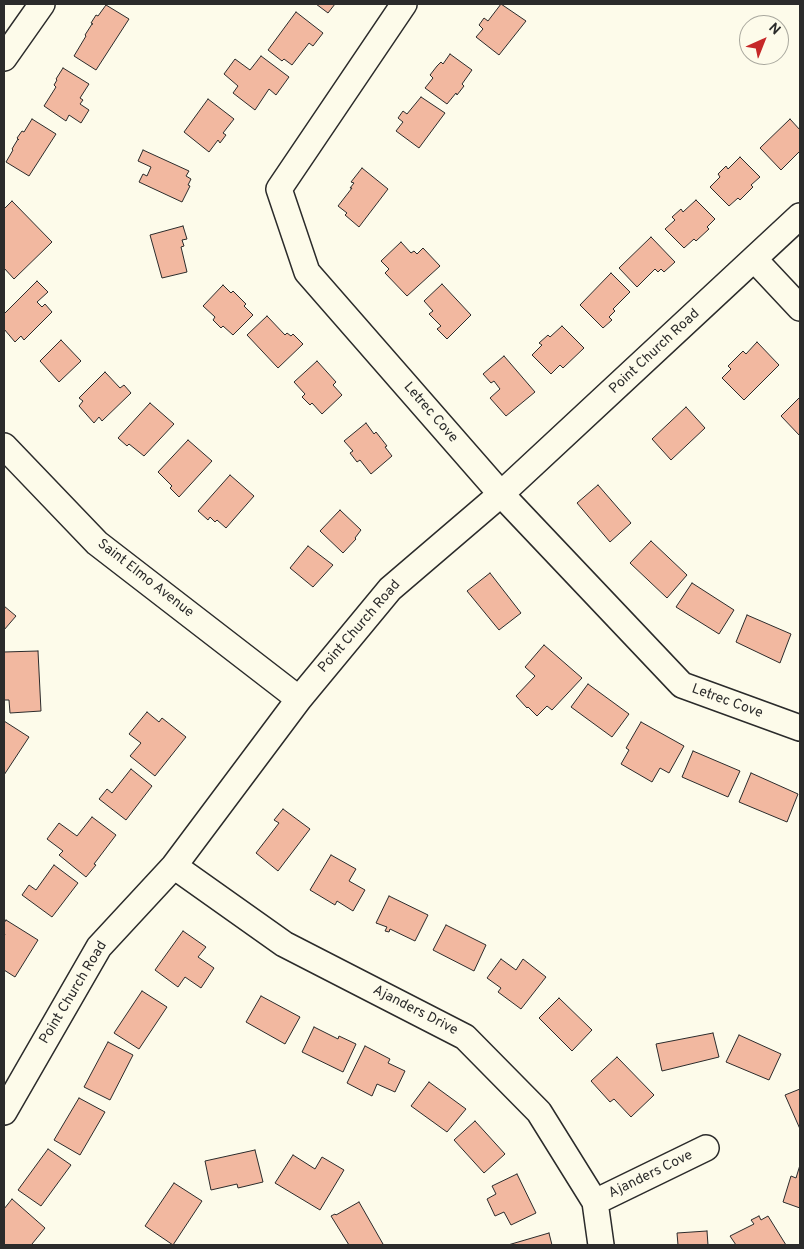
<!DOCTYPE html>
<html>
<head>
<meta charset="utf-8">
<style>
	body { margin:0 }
	#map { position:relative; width:804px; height:1249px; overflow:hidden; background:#fdfbea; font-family:Overpass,sans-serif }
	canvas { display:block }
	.frame { position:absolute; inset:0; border:5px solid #2b2b2b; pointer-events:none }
	.north { position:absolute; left:739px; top:15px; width:50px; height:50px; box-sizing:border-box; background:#fdfbea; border:1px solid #a9a89e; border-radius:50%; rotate:44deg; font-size:14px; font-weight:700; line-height:20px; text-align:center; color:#2b2b2b }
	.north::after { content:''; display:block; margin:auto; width:18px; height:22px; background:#c62828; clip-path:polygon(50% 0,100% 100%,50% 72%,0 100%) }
</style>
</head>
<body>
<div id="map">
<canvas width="804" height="1249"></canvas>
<div class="frame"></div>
<div class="north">N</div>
</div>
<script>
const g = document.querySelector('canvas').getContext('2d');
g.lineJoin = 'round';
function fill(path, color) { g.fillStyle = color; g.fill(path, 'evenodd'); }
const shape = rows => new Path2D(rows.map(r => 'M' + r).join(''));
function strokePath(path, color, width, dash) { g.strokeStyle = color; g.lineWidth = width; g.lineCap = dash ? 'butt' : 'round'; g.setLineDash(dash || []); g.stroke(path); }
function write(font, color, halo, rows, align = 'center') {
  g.font = font + ' Overpass,sans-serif'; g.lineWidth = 4; g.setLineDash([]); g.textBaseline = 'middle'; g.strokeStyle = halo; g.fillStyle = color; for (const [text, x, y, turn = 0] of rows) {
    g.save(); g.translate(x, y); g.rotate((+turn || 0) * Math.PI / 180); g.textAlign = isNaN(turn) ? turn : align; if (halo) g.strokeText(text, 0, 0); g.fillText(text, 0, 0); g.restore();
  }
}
const building = shape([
	[316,4,335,4,328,13,316,4],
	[501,4,526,21,499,55,476,37,483,29,479,25,484,18,488,21,501,4],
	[106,5,129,19,96,70,74,56,86,36,85,35,92,24,93,24,91,23,96,15,98,16,106,5],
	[296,12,323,33,313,46,309,43,292,65,284,59,282,61,268,50,296,12],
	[450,54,472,70,462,84,464,86,457,95,456,93,447,104,425,88,433,78,430,75,437,66,441,62,443,64,450,54],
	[261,56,289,77,276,95,269,89,255,110,233,93,238,86,224,74,235,59,250,70,261,56],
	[63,68,89,84,80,98,83,100,80,104,89,110,81,123,69,115,66,121,44,106,56,87,54,85,57,80,56,79,63,68],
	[421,97,445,113,419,148,396,131,403,122,398,118,403,111,407,114,421,97],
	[208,99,234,119,223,133,226,135,220,143,218,140,209,152,184,132,208,99],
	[32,119,56,134,29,176,6,162,13,150,12,149,18,139,19,140,17,138,22,131,24,132,32,119],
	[790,119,800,130,800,151,781,170,760,148,790,119],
	[143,150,189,171,186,176,191,179,188,185,190,186,182,202,139,182,143,174,147,176,151,167,138,161,143,150],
	[740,157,760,177,751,185,753,187,740,200,738,198,729,206,710,187,720,177,718,174,726,166,728,169,740,157],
	[362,168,388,189,359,227,345,215,347,213,338,206,352,188,350,188,354,183,351,182,362,168],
	[696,200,715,219,707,227,709,229,696,241,694,239,684,248,665,229,675,220,672,217,681,209,683,212,696,200],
	[12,201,52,242,14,279,4,268,4,209,12,201],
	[183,226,187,239,182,240,184,246,181,247,187,272,162,278,150,235,183,226],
	[651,237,675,262,664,272,661,269,658,272,655,269,637,287,619,268,651,237],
	[401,242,411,253,414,251,417,254,423,248,440,266,407,296,385,273,389,269,381,261,401,242],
	[611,273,630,292,613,309,615,311,609,317,612,320,603,328,580,305,611,273],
	[37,281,48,292,37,302,42,307,45,304,52,312,24,340,21,336,15,342,4,329,4,314,37,281],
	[442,284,471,315,447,339,437,329,441,326,429,314,433,311,424,301,442,284],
	[223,285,231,293,233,291,246,304,244,306,253,315,233,335,223,326,221,328,213,320,215,317,203,306,223,285],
	[267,316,285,335,287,333,291,336,293,334,303,344,278,368,247,335,267,316],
	[562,326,584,348,563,368,560,365,551,374,532,355,542,345,539,343,548,335,550,337,562,326],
	[61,340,81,361,59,382,40,361,61,340],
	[757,342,779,365,744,400,722,378,731,369,728,366,743,351,746,354,757,342],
	[504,356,535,392,506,416,490,398,500,389,494,381,491,383,483,374,504,356],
	[317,361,336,382,333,385,342,395,322,414,312,403,310,405,302,397,305,394,294,382,317,361],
	[105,372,120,388,124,385,131,393,102,421,99,417,94,423,79,406,83,401,79,398,105,372],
	[800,397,800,436,781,416,800,397],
	[150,403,174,424,144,456,129,444,127,446,118,438,150,403],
	[686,407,705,428,671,460,652,439,686,407],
	[366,423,374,434,376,432,387,446,385,447,392,456,371,474,360,460,357,462,350,453,353,451,344,441,366,423],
	[188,440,212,461,179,497,170,488,172,486,158,472,188,440],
	[230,475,254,496,226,528,217,520,215,522,210,517,208,520,198,511,230,475],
	[598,485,631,523,610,542,577,503,598,485],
	[340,510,361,530,355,538,356,539,343,553,320,531,340,510],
	[651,541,687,575,667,598,630,563,651,541],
	[308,546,333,565,313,587,290,568,308,546],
	[490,573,521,613,499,630,467,591,490,573],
	[692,583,734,610,719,634,676,607,692,583],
	[4,606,16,616,4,630,4,606],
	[747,615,791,634,780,663,736,642,747,615],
	[544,645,582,678,552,710,547,706,537,716,528,707,527,708,516,696,535,676,525,667,544,645],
	[38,651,41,711,10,713,9,700,4,700,4,652,38,651],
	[588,684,629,714,612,737,571,707,588,684],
	[147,712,159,722,162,718,186,737,155,776,130,756,141,743,129,734,147,712],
	[4,721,29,737,4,775,4,721],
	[641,722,684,746,669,773,660,768,652,782,621,764,629,750,626,748,641,722],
	[693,751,740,771,728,797,682,777,693,751],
	[131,769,152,786,126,820,99,799,107,789,112,793,131,769],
	[751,773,798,794,787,822,739,802,751,773],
	[283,809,310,829,278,871,256,853,279,823,274,820,283,809],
	[92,817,116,835,94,864,96,865,86,877,59,855,63,851,47,839,59,823,77,836,92,817],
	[331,855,356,869,349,881,365,890,353,911,337,901,335,905,310,890,331,855],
	[54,865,78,883,52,917,22,895,29,885,36,890,54,865],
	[389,896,428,915,415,941,390,929,389,932,385,931,387,927,376,923,389,896],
	[6,920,38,940,15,977,4,970,4,936,5,934,4,933,4,923,6,920],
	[446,925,486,945,474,971,433,950,446,925],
	[183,931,206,947,198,957,214,968,201,988,185,977,178,987,155,970,183,931],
	[501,959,516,970,523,959,546,977,521,1009,498,992,501,988,487,978,501,959],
	[142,991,167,1007,139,1049,114,1033,142,991],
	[261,996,300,1017,285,1044,246,1022,261,996],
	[559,998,592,1030,572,1051,539,1018,559,998],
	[314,1027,338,1039,339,1036,356,1044,343,1072,302,1052,314,1027],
	[713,1033,719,1057,662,1071,656,1044,713,1033],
	[739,1035,781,1054,769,1080,726,1062,739,1035],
	[108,1042,133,1055,110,1100,84,1087,108,1042],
	[365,1046,390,1059,388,1063,405,1071,395,1092,377,1084,372,1096,347,1083,365,1046],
	[617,1057,654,1095,631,1117,614,1099,610,1102,591,1081,617,1057],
	[429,1082,466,1109,447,1132,411,1106,429,1082],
	[800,1089,800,1129,785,1095,800,1089],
	[79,1098,105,1112,80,1155,54,1140,79,1098],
	[475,1121,505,1154,484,1173,454,1140,475,1121],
	[48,1149,71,1165,41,1206,18,1190,48,1149],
	[255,1150,263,1182,238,1188,237,1184,211,1190,205,1161,255,1150],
	[293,1155,315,1169,322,1157,344,1170,320,1210,275,1183,293,1155],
	[800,1165,800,1208,783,1202,791,1176,796,1178,800,1165],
	[517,1174,536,1213,511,1225,504,1212,495,1216,487,1199,496,1194,492,1186,517,1174],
	[174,1183,202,1201,173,1245,145,1226,174,1183],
	[12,1199,45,1228,32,1244,32,1245,4,1245,4,1209,12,1199],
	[359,1202,383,1244,380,1245,349,1245,331,1216,335,1214,336,1215,359,1202],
	[759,1216,761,1220,768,1216,786,1245,736,1245,730,1236,754,1224,751,1220,759,1216],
	[707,1231,708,1245,678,1245,677,1233,707,1231],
	[549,1233,552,1245,508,1245,549,1233]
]);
fill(building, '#f2b8a0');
strokePath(building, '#2b2b2b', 1);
const minor = shape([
	[404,4,279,189,307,272,501,494,682,685,800,728],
	[4,58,42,4],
	[755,260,800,308],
	[4,446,97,543,299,699],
	[174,866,284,944,465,1037,539,1112,595,1202,601,1245],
	[4,1112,99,947,174,866,299,699,390,589,501,494,800,216],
	[595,1202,706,1148]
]);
strokePath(minor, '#2b2b2b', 28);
strokePath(minor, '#fdfbea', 25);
write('14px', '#2b2b2b', '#fdfbea', [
	["Point Church Road",655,352,-43],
	["Letrec Cove",430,413,49],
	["Saint Elmo Avenue",145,579,38],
	["Point Church Road",360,627,-49],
	["Letrec Cove",727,702,20],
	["Point Church Road",74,993,-59],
	["Ajanders Drive",415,1011,27],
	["Ajanders Cove",651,1175,-26]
]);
</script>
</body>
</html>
